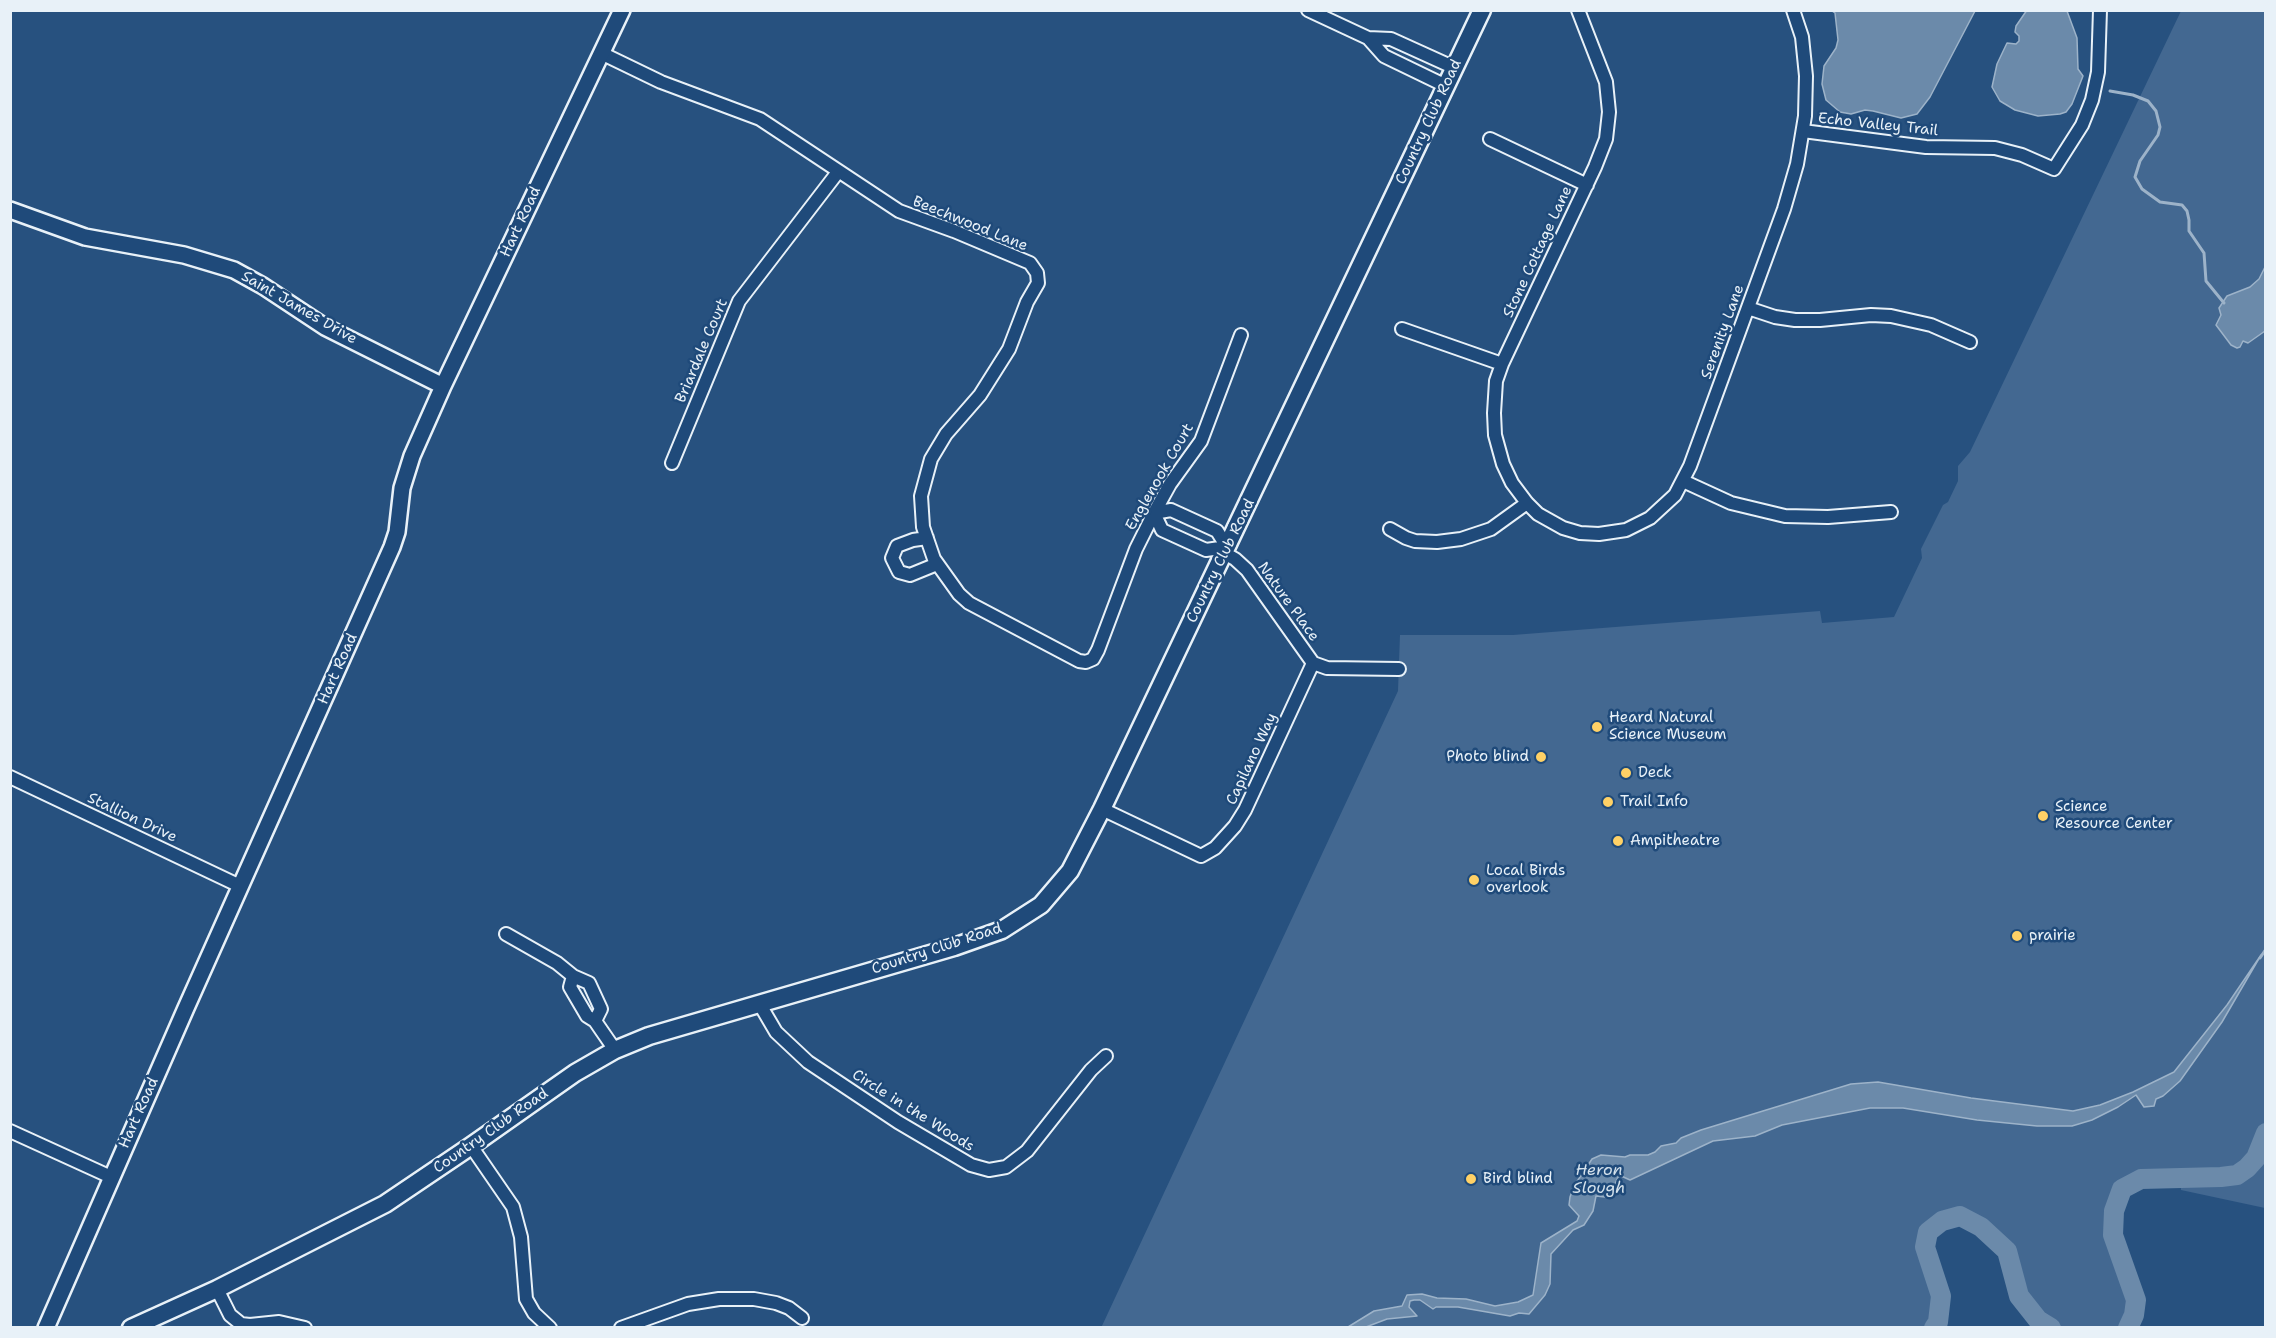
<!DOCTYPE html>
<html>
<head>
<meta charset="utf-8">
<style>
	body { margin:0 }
	#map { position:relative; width:2276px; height:1338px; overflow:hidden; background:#27517f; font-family:"Shantell Sans",sans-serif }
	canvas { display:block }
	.frame { position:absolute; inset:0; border:12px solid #e8f1f8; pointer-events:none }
</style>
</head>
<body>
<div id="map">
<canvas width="2276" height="1338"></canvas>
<div class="frame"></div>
</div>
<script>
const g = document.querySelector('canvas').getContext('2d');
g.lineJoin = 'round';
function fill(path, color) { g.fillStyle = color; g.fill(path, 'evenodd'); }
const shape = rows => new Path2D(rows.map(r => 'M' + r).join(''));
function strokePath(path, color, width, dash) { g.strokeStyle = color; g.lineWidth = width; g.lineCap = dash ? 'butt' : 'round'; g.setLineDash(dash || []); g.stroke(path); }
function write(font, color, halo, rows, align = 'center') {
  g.font = font + ' "Shantell Sans",sans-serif'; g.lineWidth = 5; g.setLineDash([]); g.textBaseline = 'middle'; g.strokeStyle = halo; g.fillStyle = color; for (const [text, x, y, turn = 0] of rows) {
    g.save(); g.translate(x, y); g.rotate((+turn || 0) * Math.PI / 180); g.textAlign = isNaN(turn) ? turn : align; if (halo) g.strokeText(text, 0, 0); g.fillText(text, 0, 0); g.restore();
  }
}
fill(shape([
	[2181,11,2265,11,2265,1208,2181,1190,2180,1176,2142,1177,2121,1187,2112,1212,2113,1236,2134,1300,2133,1315,2126,1327,2053,1327,2039,1319,2020,1295,2008,1251,1982,1226,1961,1215,1941,1220,1927,1231,1923,1248,1940,1295,1937,1322,1933,1327,1101,1328,1398,691,1400,635,1513,635,1820,611,1822,623,1894,617,1922,558,1921,549,1943,505,1948,502,1958,481,1958,466,1970,452]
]), '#436891');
const water = shape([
	[2027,10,2067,11,2077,38,2078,69,2083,76,2072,104,2066,112,2060,114,2038,116,2015,110,2000,101,1992,87,1997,64,2007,43,2016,44,2019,41,2019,36,2015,32,2016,26,2027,10],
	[1832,11,1975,11,1930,97,1917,114,1901,118,1873,111,1865,110,1851,114,1840,112,1826,100,1822,84,1824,66,1836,48,1838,40,1835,13,1832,11],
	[2265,267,2265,331,2248,343,2243,341,2240,347,2237,348,2231,345,2216,325,2221,315,2219,308,2227,296,2250,287,2259,279,2265,267],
	[2261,955,2222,1022,2180,1081,2163,1096,2156,1099,2154,1106,2144,1107,2136,1095,2118,1107,2092,1120,2072,1126,2037,1126,1977,1120,1903,1108,1870,1108,1782,1125,1755,1136,1713,1141,1630,1180,1619,1175,1615,1184,1619,1188,1605,1197,1596,1196,1593,1211,1584,1225,1573,1230,1551,1254,1550,1284,1545,1295,1529,1314,1519,1313,1510,1316,1458,1307,1436,1307,1433,1309,1420,1300,1414,1300,1410,1301,1409,1307,1417,1316,1387,1319,1366,1327,1348,1327,1374,1311,1402,1306,1407,1295,1422,1294,1437,1298,1466,1299,1495,1306,1518,1302,1533,1295,1541,1243,1577,1221,1579,1216,1569,1205,1570,1197,1574,1186,1592,1159,1601,1155,1625,1157,1630,1155,1648,1155,1655,1152,1661,1146,1676,1143,1681,1138,1701,1130,1851,1084,1878,1082,1971,1098,2073,1111,2100,1105,2133,1092,2174,1072,2227,1005,2261,955]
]);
fill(water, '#6b8aaa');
strokePath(water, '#9db3c9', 1.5);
strokePath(shape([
	[2110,91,2133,95,2148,101,2156,111,2160,127,2158,135,2140,161,2135,177,2142,189,2160,202,2182,205,2187,211,2189,220,2189,231,2204,253,2206,281,2224,303],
	[2260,958,2266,949]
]), '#9db3c9', 3);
strokePath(shape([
	[1934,1328,1938,1322,1941,1296,1925,1247,1928,1232,1942,1221,1960,1216,1981,1227,2007,1251,2019,1296,2038,1320,2051,1328],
	[2128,1328,2134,1315,2136,1300,2113,1235,2114,1211,2122,1189,2141,1179,2221,1177,2237,1175,2247,1168,2256,1158,2266,1133]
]), '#6b8aaa', 20);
const minor = shape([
	[1308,10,1368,38,1384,56,1446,86],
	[1578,10,1606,82,1609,112,1606,139,1595,167,1502,364,1496,381,1494,413,1495,435,1503,464,1512,483,1527,503,1538,514,1563,528,1580,533,1599,534,1626,530,1650,518,1675,495,1690,466,1784,209,1797,164,1805,116,1806,76,1802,37,1793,10],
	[1368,38,1391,39,1455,68],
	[601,53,661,82,760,119,899,211,954,231,1030,263,1037,273,1038,283,1027,302,1009,349,980,395,946,434,931,459,921,496,923,527,934,559,959,594,969,603,1079,661,1086,662,1093,659,1098,650,1136,549,1154,513,1170,484,1201,441,1241,335],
	[1803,131,1926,147,1995,148,2022,155,2054,169,2082,125,2092,100,2098,72,2100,10],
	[1490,139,1587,185],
	[1748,308,1775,317,1795,320,1820,320,1871,315,1891,316,1931,325,1970,342],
	[1402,329,1502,364],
	[672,463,739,301,838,172],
	[1683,481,1731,503,1785,516,1828,517,1891,512],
	[1171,510,1217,531,1227,547,1206,550,1162,530,1154,513,1171,510],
	[1390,529,1406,538,1415,541,1437,542,1461,539,1491,529,1527,503],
	[927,538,913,540,897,546,892,558,899,572,910,575,937,564],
	[1224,553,1235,559,1247,570,1313,663,1327,668,1399,669],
	[10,777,240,886],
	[1102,809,1201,856,1215,848,1235,826,1245,810,1313,663],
	[506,934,557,963,573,976,589,983,601,1009,595,1021],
	[573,976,570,987,587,1016,595,1021,615,1050],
	[759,1003,776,1032,808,1062,898,1122,971,1165,989,1170,1006,1167,1027,1151,1091,1070,1106,1056],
	[10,1131,111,1177],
	[471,1146,513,1207,521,1237,526,1299,534,1313,550,1328],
	[217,1289,230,1315,241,1324,250,1325,279,1322,305,1328],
	[621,1328,688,1304,719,1299,754,1299,776,1303,789,1308,802,1318]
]);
const tertiary = shape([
	[10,210,85,237,184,255,234,270,263,286,325,327,443,386],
	[46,1328,186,1008,392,547,397,532,402,488,412,456,443,386,622,10]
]);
const secondary = shape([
	[131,1328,217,1289,385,1204,471,1146,575,1073,615,1050,649,1036,954,947,1002,930,1041,905,1070,871,1102,809,1482,10]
]);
strokePath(minor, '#e8f1f8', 16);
strokePath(tertiary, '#e8f1f8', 20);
strokePath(secondary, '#e8f1f8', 21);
strokePath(minor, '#1f4a7a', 12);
strokePath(tertiary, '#1f4a7a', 15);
strokePath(secondary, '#1f4a7a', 16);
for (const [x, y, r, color] of [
	[1597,727,6,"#ffd166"],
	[1541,757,6,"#ffd166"],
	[1626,773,6,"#ffd166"],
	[1608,802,6,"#ffd166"],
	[2043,816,6,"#ffd166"],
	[1618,841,6,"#ffd166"],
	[1474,880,6,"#ffd166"],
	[2017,936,6,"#ffd166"],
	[1471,1179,6,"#ffd166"]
]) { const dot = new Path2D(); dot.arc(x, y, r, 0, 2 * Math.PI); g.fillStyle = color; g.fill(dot); strokePath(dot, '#1f4a7a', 2); }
write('15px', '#e8f1f8', '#1f4a7a', [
	["Country Club Road",1429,122,-65],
	["Echo Valley Trail",1878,125,6],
	["Hart Road",521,222,-65],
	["Beechwood Lane",970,224,22],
	["Stone Cottage Lane",1538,252,-65],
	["Saint James Drive",299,308,30],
	["Serenity Lane",1723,332,-70],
	["Briardale Court",702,351,-67],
	["Englenook Court",1160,477,-60],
	["Country Club Road",1221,561,-64],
	["Nature Place",1288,602,54],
	["Hart Road",338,669,-66],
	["Capilano Way",1252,759,-65],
	["Stallion Drive",132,818,25],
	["Country Club Road",937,949,-18],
	["Circle in the Woods",913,1111,32],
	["Hart Road",139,1113,-66],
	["Country Club Road",491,1131,-35]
]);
write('15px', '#e8f1f8', '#1f4a7a', [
	["Heard Natural",1609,718],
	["Science Museum",1609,735],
	["Photo blind",1529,757,"right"],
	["Deck",1638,773],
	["Trail Info",1620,802],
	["Science",2055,807],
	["Resource Center",2055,824],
	["Ampitheatre",1630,841],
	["Local Birds",1486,871],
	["overlook",1486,888],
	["prairie",2029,936],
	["Bird blind",1483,1179]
], 'left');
write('italic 16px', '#d5e2ec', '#1f4a7a', [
	["Heron",1599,1171],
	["Slough",1599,1189]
]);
</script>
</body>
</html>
